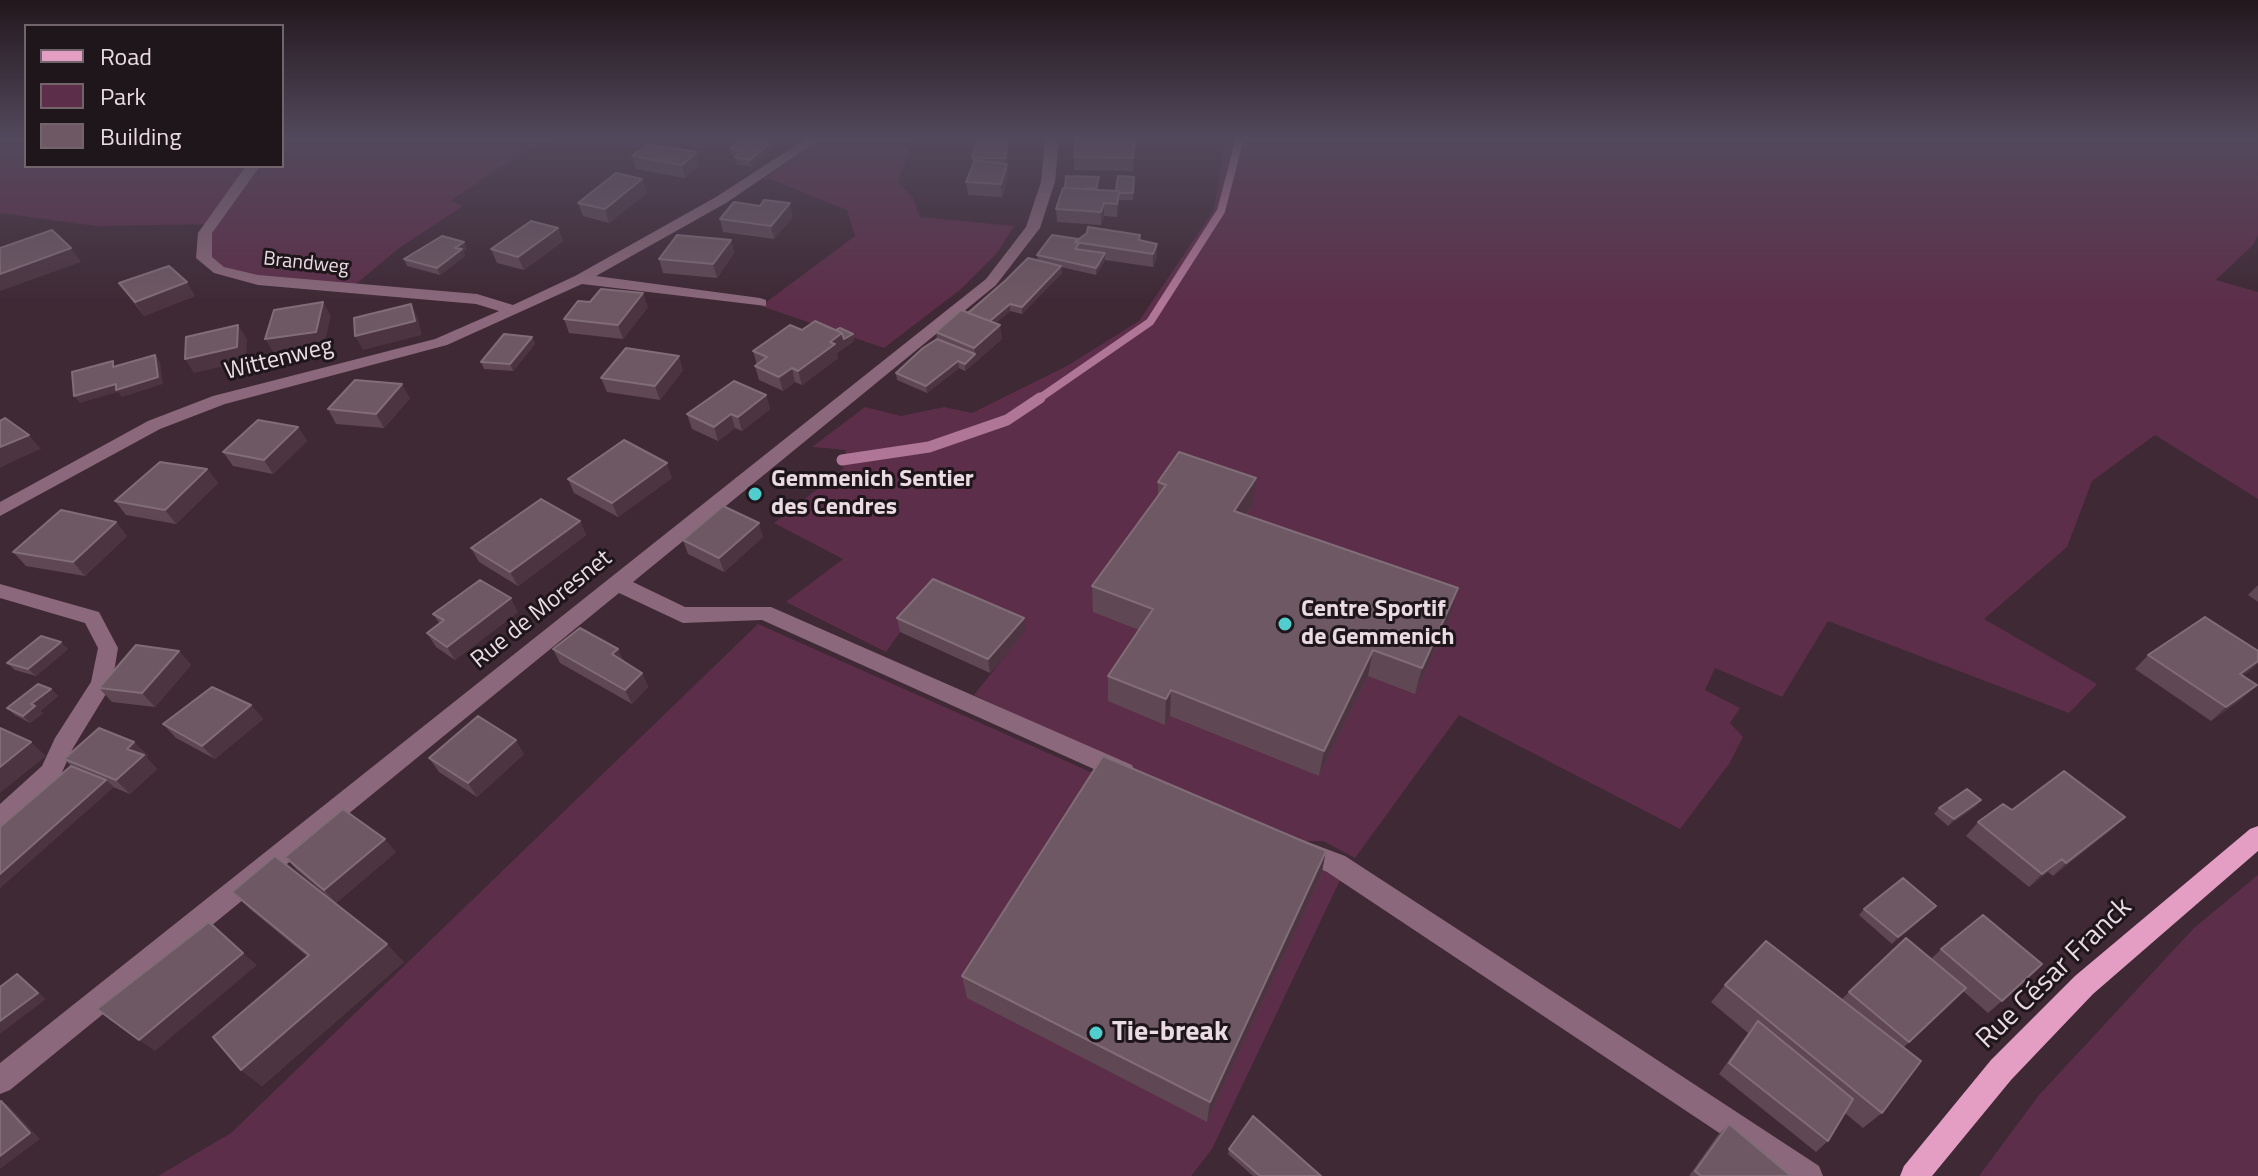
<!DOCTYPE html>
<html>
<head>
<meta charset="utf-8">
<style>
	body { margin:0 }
	#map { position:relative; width:2258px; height:1176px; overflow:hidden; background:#3f2935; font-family:"Titillium Web",sans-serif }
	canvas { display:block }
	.legend { position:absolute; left:24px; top:24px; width:260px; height:144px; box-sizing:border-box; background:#1f161b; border:2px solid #71656b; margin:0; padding:10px 14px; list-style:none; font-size:24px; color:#ebdce3 }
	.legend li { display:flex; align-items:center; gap:16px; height:40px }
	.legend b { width:40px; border:2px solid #71656b }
</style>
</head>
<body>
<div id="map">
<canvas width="2258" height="1176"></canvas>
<ul class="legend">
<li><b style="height:10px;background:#e49ec4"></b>Road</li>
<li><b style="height:22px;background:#5d2e49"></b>Park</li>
<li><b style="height:22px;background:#6e5863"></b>Building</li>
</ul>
</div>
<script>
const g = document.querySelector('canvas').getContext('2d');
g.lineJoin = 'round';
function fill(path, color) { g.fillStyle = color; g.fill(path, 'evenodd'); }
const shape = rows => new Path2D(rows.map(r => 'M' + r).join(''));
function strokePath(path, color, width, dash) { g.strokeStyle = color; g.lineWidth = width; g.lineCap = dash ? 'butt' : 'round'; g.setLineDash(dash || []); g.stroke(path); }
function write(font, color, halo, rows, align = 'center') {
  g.font = font + ' "Titillium Web",sans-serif'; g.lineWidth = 6; g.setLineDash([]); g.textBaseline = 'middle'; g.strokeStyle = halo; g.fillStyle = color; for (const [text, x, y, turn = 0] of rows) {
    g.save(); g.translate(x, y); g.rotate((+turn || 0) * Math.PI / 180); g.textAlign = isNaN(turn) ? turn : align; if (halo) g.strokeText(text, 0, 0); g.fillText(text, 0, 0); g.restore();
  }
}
fill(shape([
	[0,138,26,138,26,166,282,166,282,138,555,138,530,148,450,201,463,206,399,248,350,289,219,270,204,258,210,224,97,226,0,213],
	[821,138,914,138,898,182,913,198,920,217,1014,226,997,253,961,289,884,348,761,306,855,236,847,210,770,179,762,180],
	[1225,138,2258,138,2258,234,2254,244,2216,280,2258,292,2258,499,2155,435,2092,481,2067,547,1984,619,2097,684,2069,713,1828,621,1782,697,1715,668,1705,690,1740,708,1730,723,1743,737,1729,764,1680,829,1459,715,1355,858,1323,841,1302,841,1156,780,974,695,1024,632,900,632,886,652,786,602,843,559,774,523,843,469,846,450,812,447,865,407,901,416,944,407,972,413,1067,366,1139,321,1214,210],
	[758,624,1095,774,1341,878,1212,1149,1191,1176,158,1176,231,1133],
	[2258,875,2258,1176,1979,1176,2039,1095,2194,928]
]), '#5d2e49');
strokePath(shape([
	[1037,400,1150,322,1221,211,1240,138]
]), '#af7697', 8);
strokePath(shape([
	[842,460,929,447,1007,420,1040,398]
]), '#af7697', 11);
fill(shape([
	[807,138,822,138,726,203,596,276,760,298,766,300,766,306,582,284,447,345,225,404,160,429,0,516,0,502,148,421,213,396,435,339,499,311,476,304,258,285,214,273,196,258,198,233,246,166,260,166,212,233,212,257,224,267,258,275,477,294,513,305,575,276,716,197,807,138],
	[1045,138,1059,138,1055,182,1040,228,996,285,633,582,685,607,771,607,1132,765,1135,772,1132,779,1124,781,1116,779,762,620,683,623,619,593,10,1090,0,1094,0,1063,986,279,1026,227,1041,182,1045,138],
	[0,584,99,612,118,648,112,684,73,748,59,779,8,826,0,829,0,804,42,766,55,738,91,682,98,648,85,623,0,598,0,584],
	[1300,839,1345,856,1468,936,1819,1166,1823,1176,1784,1176,1327,872,1292,856,1288,849,1292,842,1300,839]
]), '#8b687b');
fill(shape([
	[2258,826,2258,851,2093,994,2011,1080,1932,1176,1900,1176,1904,1166,1991,1060,2075,976,2250,829,2258,826]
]), '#e49ec4');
fill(shape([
	[734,138,772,138,765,143,770,150,752,167,736,164,735,157,736,156,732,155,730,148,736,144],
	[1010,138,1006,164,1007,164,1008,177,1002,197,968,195,966,182,973,164,972,158],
	[1078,138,1108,138,1108,141,1135,141,1133,171,1074,170,1074,157],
	[632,156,700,165,685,178,636,169],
	[1099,177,1098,190,1116,190,1134,183,1133,200,1119,200,1117,217,1104,216,1101,225,1057,222,1056,209],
	[642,179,647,193,609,223,583,216,578,203],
	[760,206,793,217,774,239,723,232,720,219],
	[558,228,563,241,524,270,497,263,491,249],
	[1140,235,1140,241,1157,257,1153,267,1105,260,1096,275,1061,267,1062,273,1022,314,1010,311,996,323,1002,339,965,371,959,368,927,393,897,380,896,373,937,339,936,332,968,313,1038,261,1037,255,1078,239],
	[731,240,734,253,717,278,663,273,659,259],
	[467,249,463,252,465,256,440,275,407,266,404,259],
	[119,283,195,296,144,316],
	[648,307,623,339,569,333,564,319],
	[802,330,836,330,853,334,854,341,837,353,838,358,802,385,795,382,783,391,759,380,755,366,757,365,753,351],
	[532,337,535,344,513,371,484,369,481,362],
	[683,370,660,400,607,392,601,378],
	[766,395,770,409,742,431,735,428,718,441,692,429,687,414],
	[410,398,384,428,336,424,328,409],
	[298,427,307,441,273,474,233,466,223,452],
	[207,469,218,483,176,524,126,515,115,501],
	[672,478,618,517,574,493,568,479],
	[1158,482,1253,504,1246,515,1451,614,1415,694,1368,676,1319,776,1170,716,1165,725,1108,701,1108,676,1139,630,1093,612,1092,586,1158,496],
	[580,521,586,535,518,586,479,562,471,548],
	[116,522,127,536,85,576,26,566,13,552],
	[763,537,724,572,688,554,683,540],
	[2258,585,2258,602,2248,595],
	[518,612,455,660,436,647,427,633,440,624,433,614],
	[897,618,1025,632,990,673,900,632],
	[68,649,36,676,15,670,7,663],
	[553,649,642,673,648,687,632,704,560,663],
	[179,651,191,665,155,707,112,702,99,688],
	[2258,651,2258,663,2243,676,2242,699,2211,721,2135,669,2148,655],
	[51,689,58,696,40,711,43,713,30,723,15,715,7,708],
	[251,705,263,719,215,759,176,738,163,724],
	[524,754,477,797,439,772,429,758],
	[148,755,146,757,157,769,130,794,113,787,0,888,0,827,71,766,64,759],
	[1981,800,1975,807,1948,826,1934,814,1939,808],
	[2012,810,2111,830,2053,876,2048,872,2029,887,1966,836,1978,822],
	[1326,851,1321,876,1207,1122,967,998,962,976],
	[396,852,336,903,297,870,285,857],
	[232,892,404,962,262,1086,241,1070,307,956,251,910],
	[1864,909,1930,912,1892,944,1859,915],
	[1941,949,2002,1001,1988,1013,1963,991,1903,1048,1882,1113,1863,1128,1845,1113,1828,1141,1816,1152,1719,1074,1748,1033,1711,1002,1725,985,1841,1000,1849,992,1931,959],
	[1729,1124,1791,1176,1689,1176,1718,1135],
	[1229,1149,1321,1176,1253,1176,1228,1154]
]), '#5f4854');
fill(shape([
	[756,138,772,138,759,148],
	[1009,138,1010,138,1005,164,1005,158],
	[769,144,770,150,752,167,750,160],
	[697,152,700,165,685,178,682,165],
	[1007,164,1008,177,1002,197,1001,184],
	[642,179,647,193,609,223,605,209],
	[1119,191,1119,204,1117,217,1117,204],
	[790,203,793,217,774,239,771,226],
	[1104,203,1104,216,1101,225,1101,212],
	[558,228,563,241,524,270,518,257],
	[731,240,734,253,717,278,713,264],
	[464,242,467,249,463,252,465,256,440,275,437,268,455,248],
	[1157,244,1157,257,1153,267,1153,254],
	[71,248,81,262,0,291,0,274],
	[1105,253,1105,260,1096,275,1096,268],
	[1061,266,1062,273,1022,314,1022,307],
	[187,282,195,296,144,316,135,302],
	[643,293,648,307,623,339,618,325],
	[323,302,331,316,324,345,274,353,265,339],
	[411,304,418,318,422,335,363,350,355,336],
	[1010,304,1010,311,990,328,990,321],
	[238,325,247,339,246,361,194,373,185,359],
	[1000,325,1002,339,976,362,974,348],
	[842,333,853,334,854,341,837,353,838,358,802,385,798,371,830,342],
	[532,337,535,344,513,371,510,364],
	[975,354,976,362,965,371,965,364],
	[155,355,160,362,163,384,122,397,118,392,80,403,74,396],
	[679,356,683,370,660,400,655,386],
	[958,361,959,368,927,393,926,386],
	[792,368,795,382,783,391,779,377],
	[402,384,410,398,384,428,376,414],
	[766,395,770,409,742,431,738,417],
	[731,414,735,428,718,441,714,427],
	[298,427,307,441,273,474,264,460],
	[29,435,41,449,20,458,0,468,0,447],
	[667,463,672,478,618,517,612,503],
	[207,469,218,483,176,524,165,510],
	[1256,478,1253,504,1231,537,1234,511],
	[580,521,586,535,518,586,510,572],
	[116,522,127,536,85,576,73,562],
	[759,523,763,537,724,572,719,558],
	[1458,588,1451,614,1415,694,1422,668],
	[511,598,518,612,455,660,447,647],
	[1024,618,1025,632,990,673,988,659],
	[61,642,68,649,36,676,28,669],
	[618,649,625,663,612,654],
	[1373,650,1368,676,1319,776,1324,751],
	[179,651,191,665,155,707,142,693],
	[2258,661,2258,663,2251,670,2225,688,2240,674],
	[642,673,648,687,632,704,625,690],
	[2257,685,2242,699,2211,721,2226,707],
	[51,689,58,696,40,711,43,713,30,723,23,716,31,704],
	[1171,690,1170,716,1165,725,1166,699],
	[251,705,263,719,215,759,202,746],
	[516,740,524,754,477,797,468,783],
	[31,742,46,756,0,793,0,767],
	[134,742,148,755,146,757,157,769,130,794,116,780,127,749],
	[106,780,114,787,0,888,0,874],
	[1981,800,1975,807,1948,826,1954,819],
	[2125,817,2111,830,2053,876,2066,863],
	[385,839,396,852,336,903,324,890],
	[1326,851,1321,876,1207,1122,1210,1102],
	[2062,859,2048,872,2029,887,2042,874],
	[1936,906,1930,912,1892,944,1898,937],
	[387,944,404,962,262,1086,241,1070],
	[243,953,257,965,155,1051,139,1040],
	[17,974,46,999,0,1034,0,1021],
	[1,1101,10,1107,40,1139,0,1169]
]), '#4c3541');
const building = shape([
	[977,138,1009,138,1005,158,972,158,977,138],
	[1078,138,1107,138,1107,141,1077,140,1078,138],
	[741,139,769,144,750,160,735,157,742,151,730,148,741,139],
	[1076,140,1135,141,1133,158,1074,157,1076,140],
	[648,144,697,152,682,165,632,156,648,144],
	[975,160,1007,164,1001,184,966,182,975,160],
	[616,173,642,179,605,209,578,203,616,173],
	[1066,176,1099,177,1096,188,1087,188,1087,189,1065,188,1066,176],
	[1118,176,1134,177,1133,193,1119,193,1119,191,1116,190,1118,176],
	[1063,188,1119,191,1117,204,1104,203,1101,212,1056,209,1063,188],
	[764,200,790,203,771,226,720,219,734,202,760,206,764,200],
	[531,221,558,228,518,257,491,249,531,221],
	[1088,227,1140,235,1139,240,1157,244,1153,254,1075,242,1087,233,1088,227],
	[52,230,71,248,0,274,0,248,52,230],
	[677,235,731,240,713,264,659,259,677,235],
	[1052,235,1078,239,1075,242,1079,243,1075,249,1105,253,1096,268,1037,255,1052,235],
	[442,236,464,242,455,248,462,249,437,268,404,259,442,236],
	[1028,258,1061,266,1022,307,1010,304,990,321,968,313,1006,280,1028,258],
	[169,266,187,282,135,302,119,283,169,266],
	[601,289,643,293,618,325,564,319,578,301,590,302,601,289],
	[323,302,316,332,265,339,274,310,323,302],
	[411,304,415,321,355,336,354,318,411,304],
	[961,310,1000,325,974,348,936,332,961,310],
	[815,321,842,333,830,342,835,344,798,371,792,368,779,377,755,366,767,357,753,351,790,325,802,330,815,321],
	[238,325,237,347,185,359,186,337,238,325],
	[840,328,853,334,844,339,842,333,836,330,840,328],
	[504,334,532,337,510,364,481,362,504,334],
	[937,339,975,354,965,364,958,361,926,386,896,373,923,348,937,339],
	[626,348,679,356,655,386,601,378,626,348],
	[155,355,158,377,116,390,116,384,74,396,72,372,113,361,113,367,155,355],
	[355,380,402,384,376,414,328,409,355,380],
	[734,381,766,395,738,417,731,414,714,427,687,414,734,381],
	[5,418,29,435,0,447,0,421,5,418],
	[258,420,298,427,264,460,223,452,258,420],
	[624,440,667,463,612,503,568,479,624,440],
	[1179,452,1256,478,1234,511,1458,588,1422,668,1373,650,1324,751,1171,690,1166,699,1108,676,1153,609,1092,586,1166,485,1158,482,1179,452],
	[160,462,207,469,165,510,115,501,160,462],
	[541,499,580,521,510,572,471,548,541,499],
	[723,506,759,523,719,558,683,540,723,506],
	[61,510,116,522,73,562,13,552,61,510],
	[933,579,1024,618,988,659,897,618,933,579],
	[480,580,511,598,447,647,427,633,444,620,433,614,480,580],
	[2205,617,2258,651,2258,661,2240,674,2257,685,2226,707,2148,655,2205,617],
	[580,628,618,649,612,654,642,673,625,690,553,649,580,628],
	[41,636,61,642,28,669,7,663,41,636],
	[136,645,179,651,142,693,99,688,136,645],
	[38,684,51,689,31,704,35,706,23,716,7,708,38,684],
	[212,687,251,705,202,746,163,724,212,687],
	[478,716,516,740,468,783,429,758,478,716],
	[0,728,31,742,0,767,0,728],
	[99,728,134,742,127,749,144,755,116,780,64,759,99,728],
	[1103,756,1326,851,1210,1102,962,976,1103,756],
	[71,766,106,780,0,874,0,827,71,766],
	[2064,771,2125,817,2066,863,2062,859,2042,874,1978,822,2003,804,2012,810,2064,771],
	[1967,789,1981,800,1954,819,1939,808,1967,789],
	[343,809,385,839,324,890,285,857,343,809],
	[275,856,387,944,241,1070,213,1037,309,955,232,892,275,856],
	[1903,878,1936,906,1898,937,1864,909,1903,878],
	[1983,915,2042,964,2002,1001,1941,949,1983,915],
	[209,922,243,953,139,1040,97,1009,209,922],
	[1906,938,1966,988,1909,1042,1849,992,1906,938],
	[1766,941,1921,1061,1882,1113,1725,985,1766,941],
	[17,974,38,993,0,1021,0,987,17,974],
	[1758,1021,1853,1099,1828,1141,1729,1063,1758,1021],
	[1,1101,30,1133,0,1156,0,1102,1,1101],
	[1253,1116,1321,1176,1260,1176,1229,1149,1253,1116],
	[1729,1124,1791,1176,1701,1176,1695,1171,1729,1124]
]);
fill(building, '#6e5863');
strokePath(building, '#816d77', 2);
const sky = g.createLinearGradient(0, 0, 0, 302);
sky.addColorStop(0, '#23171d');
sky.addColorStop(0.46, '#52495c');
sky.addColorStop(1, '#52495c00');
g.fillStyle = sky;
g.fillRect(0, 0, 2258, 302);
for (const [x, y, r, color] of [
	[755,494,8,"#52cdcd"],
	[1285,624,8,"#52cdcd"],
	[1096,1033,8,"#52cdcd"]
]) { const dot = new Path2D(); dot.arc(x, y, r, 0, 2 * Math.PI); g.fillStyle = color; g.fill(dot); strokePath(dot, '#1f161b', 3); }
write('20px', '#ebdce3', '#1f161b', [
	["Brandweg",306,264,6]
]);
write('24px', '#ebdce3', '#1f161b', [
	["Wittenweg",279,360,-14],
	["Rue de Moresnet",542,610,-39]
]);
write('bold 24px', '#ebdce3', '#1f161b', [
	["Gemmenich Sentier",771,480],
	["des Cendres",771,508],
	["Centre Sportif",1301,610],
	["de Gemmenich",1301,638]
], 'left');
write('28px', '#ebdce3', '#1f161b', [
	["Rue César Franck",2055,974,-44]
]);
write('bold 28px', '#ebdce3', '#1f161b', [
	["Tie-break",1112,1033]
], 'left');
</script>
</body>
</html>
